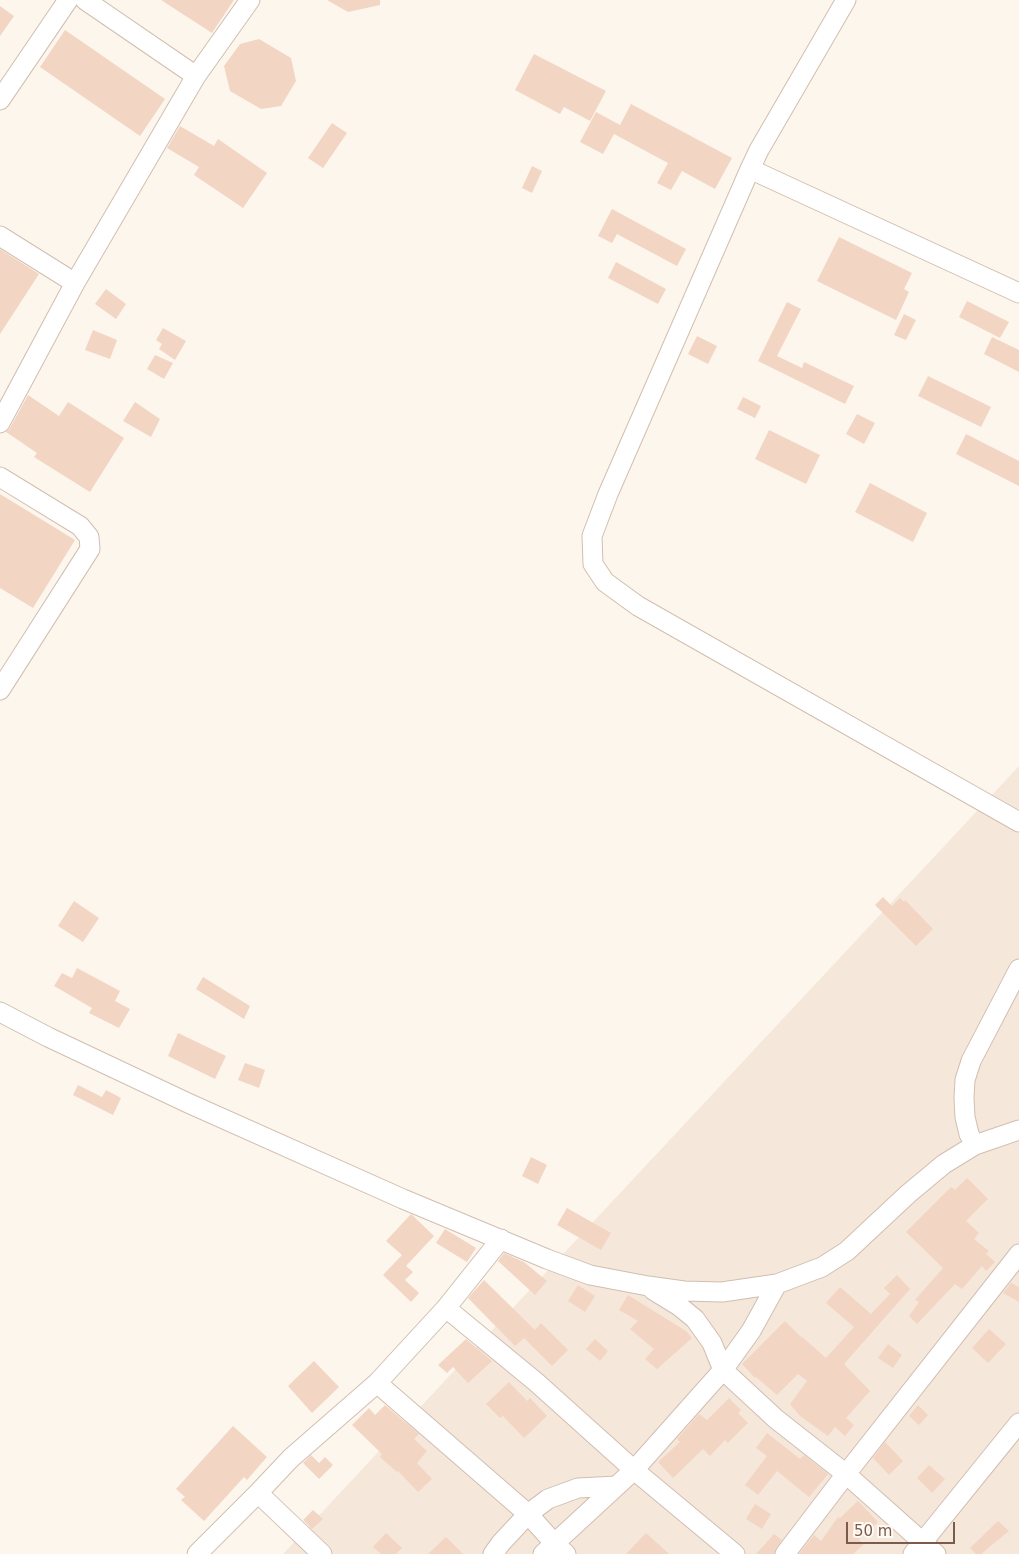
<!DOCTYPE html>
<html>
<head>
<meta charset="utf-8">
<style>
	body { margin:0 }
	#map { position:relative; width:1019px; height:1554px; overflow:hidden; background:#fdf6ec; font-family:"DejaVu Sans",sans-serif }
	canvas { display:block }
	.scale { position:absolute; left:846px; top:1522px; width:109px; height:22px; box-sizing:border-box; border:2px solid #7a5c4d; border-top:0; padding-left:6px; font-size:15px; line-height:18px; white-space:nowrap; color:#7a5c4d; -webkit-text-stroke:4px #fffaf3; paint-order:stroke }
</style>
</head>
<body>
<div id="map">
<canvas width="1019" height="1554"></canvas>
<div class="scale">50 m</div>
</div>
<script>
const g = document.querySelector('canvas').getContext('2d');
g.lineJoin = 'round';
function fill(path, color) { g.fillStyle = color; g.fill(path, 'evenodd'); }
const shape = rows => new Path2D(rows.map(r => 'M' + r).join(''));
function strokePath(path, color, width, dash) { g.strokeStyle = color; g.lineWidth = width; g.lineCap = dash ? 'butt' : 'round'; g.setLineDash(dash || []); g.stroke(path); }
fill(shape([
	[1019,766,1019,1554,283,1554]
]), '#f5e8da');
fill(shape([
	[161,0,234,0,212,33],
	[327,0,380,0,380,5,348,12],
	[0,6,14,16,0,36],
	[65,30,165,99,140,136,40,67],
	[259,39,291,58,296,81,281,106,261,109,230,91,224,66,240,44],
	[534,54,606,91,590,121,564,107,560,114,515,90],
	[631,104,732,158,715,189,682,171,671,190,657,183,668,163,614,134,603,154,580,142,596,112,620,125],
	[332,123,347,133,323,168,308,158],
	[180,126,214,146,218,139,267,173,243,208,194,175,199,167,167,148],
	[532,166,542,171,532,193,522,188],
	[612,209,686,249,677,266,617,234,612,243,598,236],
	[839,237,912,273,904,289,909,292,896,320,817,281],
	[0,249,39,274,0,334],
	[616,262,666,289,658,304,608,278],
	[106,289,126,304,116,319,95,304],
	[967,301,1009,322,1000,338,959,317],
	[787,302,801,309,777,356,802,368,804,362,854,386,845,404,758,361],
	[904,314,916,320,906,340,894,335],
	[163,328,186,341,175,360,159,349,162,344,156,340],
	[93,330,117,340,110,359,85,350],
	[697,336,717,346,708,364,688,354],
	[992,337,1019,350,1019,372,984,354],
	[155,355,173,363,164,379,147,369],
	[928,376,991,407,981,427,918,396],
	[28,395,59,416,68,402,124,438,90,492,34,457,37,453,6,432,10,428],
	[743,397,761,406,755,418,737,409],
	[135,402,160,419,151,437,123,421],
	[857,414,875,423,864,444,846,434],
	[769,430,820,455,806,484,755,459],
	[966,434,1019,461,1019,486,956,454],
	[870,483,927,513,913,542,855,512],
	[0,494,75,540,33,608,0,588],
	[883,897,892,906,900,898,904,902,905,900,933,929,916,946,875,905],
	[74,901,99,918,83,942,58,926],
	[77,968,120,991,115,1001,130,1009,119,1028,89,1013,92,1008,54,986,62,973,72,978],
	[203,977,250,1006,244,1019,196,989],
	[178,1033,226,1056,215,1079,168,1056],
	[245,1063,265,1070,259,1088,238,1080],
	[78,1085,102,1097,106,1090,121,1098,113,1115,73,1095],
	[531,1157,547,1165,538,1184,522,1176],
	[967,1178,988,1199,966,1221,979,1233,974,1239,989,1251,986,1254,995,1262,986,1271,982,1266,962,1289,955,1284,917,1324,909,1316,919,1302,915,1300,943,1268,906,1232,951,1187,955,1190],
	[567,1208,611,1233,601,1250,557,1225],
	[411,1214,434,1236,406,1266,413,1272,405,1280,419,1293,411,1302,383,1275,402,1255,386,1241],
	[445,1229,476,1248,467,1262,436,1243],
	[504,1253,524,1262,547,1281,535,1295,498,1261],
	[897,1275,910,1289,844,1364,870,1391,846,1418,854,1425,845,1436,835,1427,828,1436,800,1416,790,1404,807,1381,798,1374,777,1395,756,1377,755,1378,742,1364,785,1321,801,1337,801,1336,826,1358,854,1327,826,1303,840,1287,871,1314,890,1294,884,1288],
	[484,1280,535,1330,541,1323,568,1350,552,1366,524,1338,515,1346,468,1298],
	[1011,1283,1019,1287,1019,1302,1003,1293],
	[578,1285,595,1296,585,1312,568,1301],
	[628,1295,686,1331,692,1338,657,1369,645,1359,654,1349,630,1329,638,1321,619,1310],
	[989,1329,1006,1344,988,1363,972,1348],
	[466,1339,492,1361,468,1383,453,1367,447,1373,438,1365],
	[595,1339,608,1351,600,1361,586,1349],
	[888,1344,902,1355,893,1368,878,1358],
	[314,1361,339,1387,312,1413,288,1386],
	[509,1382,527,1401,530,1398,547,1416,524,1438,503,1416,500,1418,486,1404],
	[729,1398,741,1410,738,1413,748,1423,728,1443,725,1440,710,1456,703,1449,673,1478,658,1462,680,1442,677,1439,699,1414,707,1420],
	[385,1405,419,1434,414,1439,427,1451,417,1463,432,1479,418,1492,398,1471,397,1472,380,1457,382,1454,352,1425,369,1408,375,1415],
	[918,1405,928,1415,919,1425,909,1416],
	[233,1426,267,1457,247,1480,244,1477,204,1521,181,1500,185,1497,176,1489],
	[767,1433,800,1459,804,1455,828,1474,809,1497,777,1471,758,1495,745,1485,767,1456,756,1448],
	[885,1442,903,1461,889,1475,873,1458],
	[311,1455,319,1463,325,1457,333,1465,319,1479,303,1463],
	[929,1465,945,1479,932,1493,917,1478],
	[858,1501,878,1522,859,1540,864,1544,853,1554,799,1554,814,1535,821,1541,838,1517,840,1518],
	[755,1504,771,1514,762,1529,746,1519],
	[313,1510,323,1519,312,1529,303,1520],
	[998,1521,1009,1531,981,1554,976,1554,970,1548],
	[386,1533,402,1548,396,1554,381,1554,373,1547],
	[646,1533,656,1542,669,1554,626,1554],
	[774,1534,782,1540,776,1548,774,1554,756,1554],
	[446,1537,463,1554,428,1554]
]), '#f3d5c3');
const minor = shape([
	[85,0,196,76],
	[846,0,759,150,750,169,608,494,592,536,593,564,605,582,638,606,1019,822],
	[0,100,68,0],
	[750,169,1019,293],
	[0,236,75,283],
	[0,423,75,283,196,76,250,0],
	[0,477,80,526,89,537,90,549,0,690],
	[0,1012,48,1037,188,1103,403,1199,547,1259,590,1275,648,1286,684,1291,722,1292,777,1284,822,1267,847,1251,908,1194,944,1164,975,1145,1019,1130],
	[975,1145,969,1134,965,1117,964,1098,965,1080,971,1061,1019,969],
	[653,1290,679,1306,695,1319,712,1343,723,1370,776,1419,846,1474,936,1554],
	[446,1308,536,1382,634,1470,735,1554],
	[377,1383,528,1514,555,1544,566,1554],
	[258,1493,322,1554],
	[197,1554,258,1493,291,1458,377,1383,446,1308,501,1239],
	[493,1554,501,1543,528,1514,548,1499,578,1488,617,1486],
	[543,1554,634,1470,723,1370,751,1331,777,1284],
	[785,1554,846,1474,1019,1254],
	[913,1554,1019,1423]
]);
strokePath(minor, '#d1beb0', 21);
strokePath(minor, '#fff', 19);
</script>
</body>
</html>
